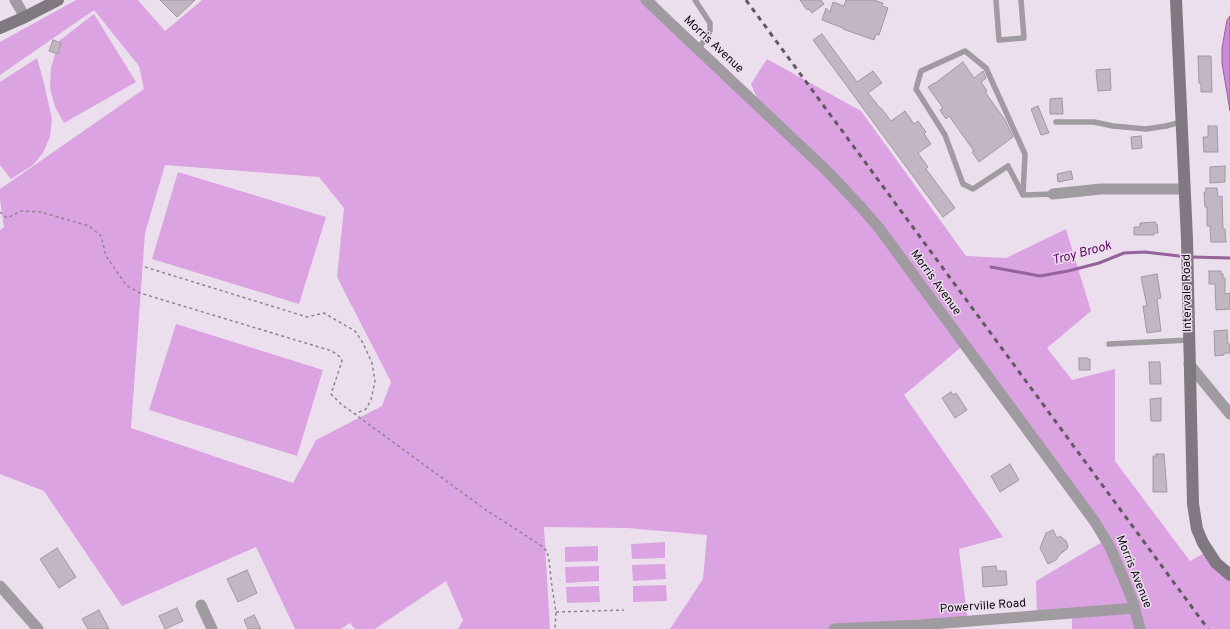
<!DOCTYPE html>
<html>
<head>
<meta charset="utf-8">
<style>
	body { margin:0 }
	canvas { display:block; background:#ecdfed }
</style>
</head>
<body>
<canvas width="1230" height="629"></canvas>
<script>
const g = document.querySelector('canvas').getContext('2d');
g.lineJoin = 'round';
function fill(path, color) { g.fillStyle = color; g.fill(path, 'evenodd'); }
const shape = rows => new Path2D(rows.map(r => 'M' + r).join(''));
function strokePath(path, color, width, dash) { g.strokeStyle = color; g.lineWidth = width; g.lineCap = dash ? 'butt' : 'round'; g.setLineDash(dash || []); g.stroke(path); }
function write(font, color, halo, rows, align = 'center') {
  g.font = font + ' Overpass,sans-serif'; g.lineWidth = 3; g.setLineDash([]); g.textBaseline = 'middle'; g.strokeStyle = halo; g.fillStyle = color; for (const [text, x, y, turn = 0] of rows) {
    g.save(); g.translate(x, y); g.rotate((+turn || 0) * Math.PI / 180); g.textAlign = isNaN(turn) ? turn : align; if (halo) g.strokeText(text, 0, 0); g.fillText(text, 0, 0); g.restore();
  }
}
fill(shape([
	[76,0,138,0,165,31,194,7,202,0,655,0,765,117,751,84,767,59,861,111,966,256,1006,258,1066,229,1091,311,1047,348,1072,380,1115,369,1115,461,1190,561,1208,551,1230,567,1230,629,1072,629,1072,612,1037,616,1036,581,1109,538,965,344,904,395,1003,537,959,549,968,623,893,629,670,629,703,579,707,535,627,528,544,527,550,629,458,629,463,620,446,581,375,629,355,629,350,623,341,629,295,629,256,547,122,606,44,491,0,474,0,230,4,227,0,200,0,189,144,89,139,66,94,10,0,75,0,42],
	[165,165,319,177,344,208,337,277,391,382,382,406,316,440,293,483,131,428,145,233],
	[94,14,136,82,64,123,55,107,50,88,51,68,59,41],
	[37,58,44,83,52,119,50,137,43,153,33,165,11,179,0,165,0,82],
	[178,172,326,217,299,304,152,259],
	[176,324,323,370,297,456,149,410],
	[665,542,665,558,632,559,631,544],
	[598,546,598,561,565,562,565,547],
	[665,564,666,579,633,581,632,565],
	[599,566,599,581,566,583,565,567],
	[666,585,667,601,633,602,633,586],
	[599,586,600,602,567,603,566,587]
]), '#dca3e2');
const water = shape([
	[1230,16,1230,111,1222,63,1222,48,1227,20,1230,16]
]);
fill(water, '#cd89d5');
strokePath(water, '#94639a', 1);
strokePath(shape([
	[1192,257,1230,258],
	[991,267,1040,276,1068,271,1099,263,1124,253,1145,252,1179,256]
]), '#94639a', 3);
const building = shape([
	[160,0,195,0,177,17,160,0],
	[800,0,821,0,824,4,812,13,809,9,807,10,800,0],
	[846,0,873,0,883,3,882,6,888,8,879,35,876,34,874,40,843,29,843,28,822,20,826,8,830,12,833,2,844,6,846,0],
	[822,34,857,82,873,71,882,83,868,93,880,108,881,108,891,121,905,111,914,124,918,121,926,132,924,134,931,144,918,153,928,167,926,169,955,208,943,217,813,40,822,34],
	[53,40,61,43,58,54,49,51,53,40],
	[1198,56,1211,56,1212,92,1201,92,1201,83,1199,83,1198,56],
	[963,62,974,78,983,71,986,78,981,82,987,91,985,92,1005,120,1013,137,979,162,972,152,974,151,949,116,946,119,940,110,943,108,928,87,934,83,934,84,963,62],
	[1110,69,1111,90,1098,91,1096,70,1110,69],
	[1062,98,1063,114,1050,114,1050,99,1062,98],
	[1038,106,1049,133,1041,135,1031,109,1038,106],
	[1208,126,1217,126,1218,152,1204,152,1203,137,1208,137,1208,126],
	[1141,136,1142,148,1132,149,1131,137,1141,136],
	[1225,166,1225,182,1210,183,1210,167,1225,166],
	[1071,171,1073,179,1058,182,1057,174,1071,171],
	[1206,188,1217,188,1218,197,1222,196,1223,229,1225,229,1226,242,1211,242,1210,226,1207,226,1207,207,1205,207,1204,192,1206,192,1206,188],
	[1155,222,1155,224,1157,224,1158,233,1154,233,1154,235,1134,235,1134,227,1140,227,1140,223,1155,222],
	[1209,271,1221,271,1221,274,1223,274,1223,278,1225,278,1225,294,1230,293,1230,309,1216,310,1215,284,1209,284,1209,271],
	[1157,274,1161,298,1157,299,1161,331,1147,333,1143,306,1147,306,1141,277,1157,274],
	[1227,330,1228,344,1230,344,1230,353,1224,353,1224,355,1215,356,1214,331,1227,330],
	[1079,358,1088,358,1088,360,1090,359,1090,370,1079,370,1079,358],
	[1149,362,1160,362,1161,384,1150,384,1149,362],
	[951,392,953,395,956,393,967,410,955,418,942,398,951,392],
	[1161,398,1161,421,1151,421,1150,399,1161,398],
	[1156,454,1164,454,1167,492,1153,492,1153,456,1157,456,1156,454],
	[1010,464,1019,480,1000,492,991,476,1010,464],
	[1053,530,1057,538,1060,536,1066,541,1068,546,1067,549,1060,554,1056,560,1048,564,1040,548,1046,533,1053,530],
	[57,548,76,577,59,588,40,559,57,548],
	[996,566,997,571,1006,571,1007,585,983,587,982,567,996,566],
	[247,570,257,593,238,602,227,579,247,570],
	[177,608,183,621,165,629,159,616,177,608],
	[99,610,109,629,88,629,82,619,99,610],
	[254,615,261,629,248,629,244,620,254,615]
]);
fill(building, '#c2b6c3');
strokePath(building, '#a296a3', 1);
strokePath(shape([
	[0,212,7,218,21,211,41,212,89,226,101,236,106,256,126,285,140,293,332,351,340,357,342,361,331,394,341,404,486,510,539,544,547,551,549,560,552,587,556,612,555,629],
	[145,267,307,317,324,313,355,331,363,343,372,363,375,381,371,400,366,409,355,414],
	[556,612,624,610]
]), '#8d848e', 1.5, [3, 3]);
strokePath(shape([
	[695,0,710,23,710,31,698,50],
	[996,0,999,40,1024,38,1021,0],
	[1056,122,1094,122,1113,126,1146,129,1166,126,1181,122],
	[1023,195,1025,154,986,68,965,51,921,71,916,89,945,135,963,184,973,189,1008,166,1023,195,1053,194],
	[1109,344,1189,340]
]), '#a09ba0', 5.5);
strokePath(shape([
	[15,0,25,17],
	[646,0,827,171,860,206,879,228,1095,522,1110,547,1125,582,1133,602,1140,629],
	[1053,194,1101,189,1184,189],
	[1189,364,1230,414],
	[0,586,38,629],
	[201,605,212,629],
	[834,629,920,625,1135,608]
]), '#a09ba0', 11);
strokePath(shape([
	[1176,0,1187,239,1193,504,1197,529,1203,543,1216,563,1230,575],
	[0,28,25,17,58,0]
]), '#7f7880', 12);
strokePath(shape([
	[746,0,1208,629]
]), '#615962', 3, [5, 5]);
write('12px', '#0e0a0f', '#ecdfed', [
	["Morris Avenue",713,45,43],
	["Morris Avenue",935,283,54],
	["Intervale Road",1188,293,-91],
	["Morris Avenue",1133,572,68],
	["Powerville Road",983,607,-4]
]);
write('italic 13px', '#5d0266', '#ecdfed', [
	["Troy Brook",1082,254,-15]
]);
</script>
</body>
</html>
